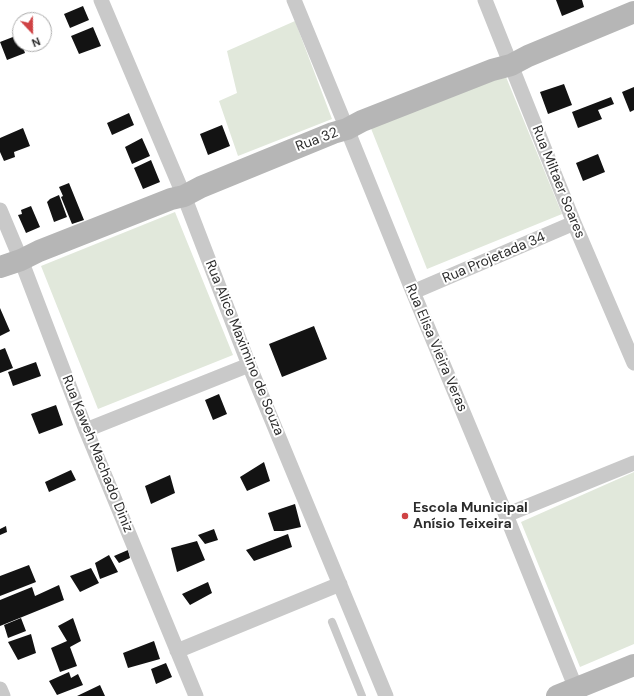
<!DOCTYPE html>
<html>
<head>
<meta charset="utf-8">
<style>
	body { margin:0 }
	#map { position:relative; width:634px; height:696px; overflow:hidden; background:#fff; font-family:"DM Sans",sans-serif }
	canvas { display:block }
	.north { position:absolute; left:12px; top:12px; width:40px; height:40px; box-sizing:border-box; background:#fff; border:1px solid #ababab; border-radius:50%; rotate:158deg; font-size:11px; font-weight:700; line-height:16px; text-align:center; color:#2c2c2c }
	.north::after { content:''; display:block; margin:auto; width:14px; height:18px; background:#cf4244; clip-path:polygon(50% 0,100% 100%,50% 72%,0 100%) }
</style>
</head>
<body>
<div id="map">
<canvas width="634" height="696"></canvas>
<div class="north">N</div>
</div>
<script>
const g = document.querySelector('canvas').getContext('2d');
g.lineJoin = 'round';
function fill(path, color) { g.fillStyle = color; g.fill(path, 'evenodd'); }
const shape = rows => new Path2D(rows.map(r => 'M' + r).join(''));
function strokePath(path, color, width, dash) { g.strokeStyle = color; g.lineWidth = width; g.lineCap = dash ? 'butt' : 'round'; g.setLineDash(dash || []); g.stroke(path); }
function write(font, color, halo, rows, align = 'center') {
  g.font = font + ' "DM Sans",sans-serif'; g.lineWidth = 4; g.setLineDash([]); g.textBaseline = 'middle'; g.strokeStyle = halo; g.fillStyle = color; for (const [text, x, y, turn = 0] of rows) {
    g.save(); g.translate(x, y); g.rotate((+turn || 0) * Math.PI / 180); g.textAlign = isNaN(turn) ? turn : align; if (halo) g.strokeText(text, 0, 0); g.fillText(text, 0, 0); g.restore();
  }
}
fill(shape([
	[295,21,332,119,238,156,219,101,237,93,227,51],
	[504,72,562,214,427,269,370,126],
	[175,212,233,355,98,409,41,266],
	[634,472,634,644,580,667,521,522]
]), '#e1e8db');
fill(shape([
	[556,0,582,0,584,7,562,16],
	[83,6,89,20,70,28,64,14],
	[93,27,101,46,79,54,71,36],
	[18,35,20,40,20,44,22,44,25,53,7,60,0,42],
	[564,84,572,105,548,114,540,92],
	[634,87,634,110,630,112,622,92],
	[611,97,614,104,598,110,602,119,578,128,572,112],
	[129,113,134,125,112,135,107,123],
	[222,125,230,146,208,155,200,134],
	[23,128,30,146,14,152,15,157,4,161,0,152,0,138],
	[142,138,150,156,132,164,125,147],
	[598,154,605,172,583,181,576,163],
	[151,160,160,182,143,189,134,168],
	[69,183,84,220,72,224,61,197,63,196,59,187],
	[59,195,67,217,54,222,47,202,50,199],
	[31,206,40,227,26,233,18,215,22,214,21,210],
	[0,308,10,331,0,336],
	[314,326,327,359,282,377,269,344],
	[5,348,13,368,0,373,0,350],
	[36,362,41,376,13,386,8,372],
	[219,394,227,414,213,420,205,400],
	[56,405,63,425,39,434,31,414],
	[264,462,270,481,247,491,240,477],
	[71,470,76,480,49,492,45,482],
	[170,475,175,493,151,504,145,486],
	[295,504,301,527,283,531,274,531,268,513],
	[6,526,7,532,0,535,0,529],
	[214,529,218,540,205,544,198,535],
	[288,534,292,547,254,561,246,550],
	[197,541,205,560,177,572,171,548],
	[128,550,130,558,119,563,114,556],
	[109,555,118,572,100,579,95,563],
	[29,565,36,582,0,596,0,576],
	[91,568,99,583,80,592,70,576],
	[208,582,212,593,190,605,182,594],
	[59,585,64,600,0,626,0,600,32,587,35,596],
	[21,618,26,631,8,638,4,625],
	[73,618,81,641,70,647,77,666,60,672,51,648,67,641,58,626],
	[31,634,36,653,18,660,8,642],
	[154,641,160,659,128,668,123,653],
	[166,663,172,677,156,684,151,669],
	[69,672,71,678,78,674,83,685,57,695,49,681],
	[100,685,105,696,77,696]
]), '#131313');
strokePath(shape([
	[332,622,362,696]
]), '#c9c9c9', 8);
strokePath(shape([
	[101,0,184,196,249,365,386,696],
	[294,0,347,129,413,292,506,515,579,696],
	[485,0,574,223,634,363],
	[0,210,21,260,86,430,196,696],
	[413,292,574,223],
	[86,430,249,365],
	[506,515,634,463],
	[177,651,340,584],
	[0,689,3,696]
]), '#c9c9c9', 15);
strokePath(shape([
	[0,267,21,260,39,251,171,199,184,196,201,187,333,133,347,129,362,121,492,70,511,65,528,56,634,12],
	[557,696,634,665]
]), '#b6b6b6', 22);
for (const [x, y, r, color] of [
	[405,516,4,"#cf4244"]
]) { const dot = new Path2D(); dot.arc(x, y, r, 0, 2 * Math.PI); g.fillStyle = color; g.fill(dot); strokePath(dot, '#fff', 1.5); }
write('14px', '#2c2c2c', '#fff', [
	["Rua 32",317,140,-21],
	["Rua Miltaer Soares",558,182,68],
	["Rua Projetada 34",494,258,-23],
	["Rua Alice Maximino de Souza",244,348,68],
	["Rua Elisa Vieira Veras",436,348,67],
	["Rua Kaweh Machado Diniz",97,454,68]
]);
write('bold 14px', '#2c2c2c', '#fff', [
	["Escola Municipal",413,508],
	["Anísio Teixeira",413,524]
], 'left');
</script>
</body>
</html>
